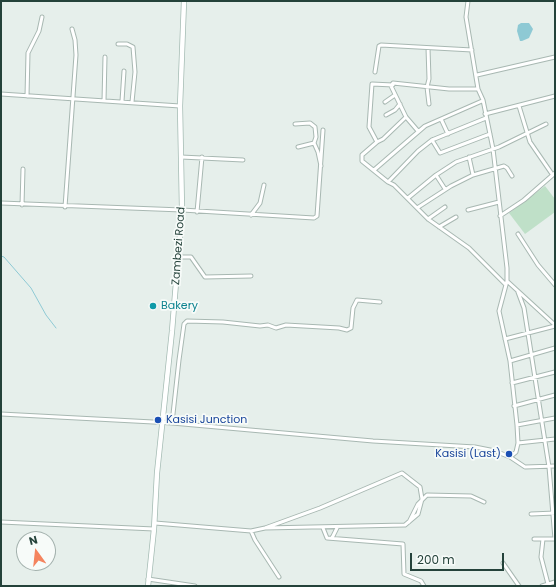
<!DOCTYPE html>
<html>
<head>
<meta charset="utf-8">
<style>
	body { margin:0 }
	#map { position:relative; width:556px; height:587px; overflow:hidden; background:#e6efeb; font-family:Poppins,sans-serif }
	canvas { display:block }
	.frame { position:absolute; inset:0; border:2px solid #24423a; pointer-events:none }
	.north { position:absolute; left:16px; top:531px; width:40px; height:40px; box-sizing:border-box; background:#f7fbf9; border:1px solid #a3b1ad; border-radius:50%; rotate:345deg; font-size:11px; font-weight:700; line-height:16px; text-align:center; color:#24423a }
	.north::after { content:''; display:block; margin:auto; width:14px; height:18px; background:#f4845f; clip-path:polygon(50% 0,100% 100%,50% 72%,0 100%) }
	.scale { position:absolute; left:410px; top:553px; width:94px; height:18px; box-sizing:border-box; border:2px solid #24423a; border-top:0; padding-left:5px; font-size:12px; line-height:14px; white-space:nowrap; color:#24423a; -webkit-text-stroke:3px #f7fbf9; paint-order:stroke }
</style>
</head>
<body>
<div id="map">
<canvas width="556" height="587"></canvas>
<div class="frame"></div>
<div class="north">N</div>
<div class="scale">200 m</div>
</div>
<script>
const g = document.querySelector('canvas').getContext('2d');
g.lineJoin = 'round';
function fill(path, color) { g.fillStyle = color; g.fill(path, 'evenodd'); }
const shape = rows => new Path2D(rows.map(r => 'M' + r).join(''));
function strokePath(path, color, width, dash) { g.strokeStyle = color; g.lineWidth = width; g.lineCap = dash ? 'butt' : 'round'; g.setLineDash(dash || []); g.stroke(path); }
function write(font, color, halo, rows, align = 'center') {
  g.font = font + ' Poppins,sans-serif'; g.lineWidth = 3.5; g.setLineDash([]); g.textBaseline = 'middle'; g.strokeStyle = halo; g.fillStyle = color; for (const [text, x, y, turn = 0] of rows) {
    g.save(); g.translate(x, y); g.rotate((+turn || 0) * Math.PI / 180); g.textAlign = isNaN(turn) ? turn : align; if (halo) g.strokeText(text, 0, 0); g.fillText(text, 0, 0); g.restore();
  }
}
fill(shape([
	[545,186,555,199,555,212,525,234,509,213]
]), '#bfe0c8');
fill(shape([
	[521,23,529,23,533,29,529,38,522,41,520,41,517,31,518,25]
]), '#8ec9d4');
strokePath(shape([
	[1,256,4,257,31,288,46,315,56,328]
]), '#8ec9d4', 1);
const street = shape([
	[118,44,127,44,133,47,135,72,132,102],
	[428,48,429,79,427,87,429,104],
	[375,72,379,46,381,45,472,50],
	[477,75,555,57],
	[1,94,180,106],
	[27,96,28,53,39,31,42,17],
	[104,101,105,57],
	[122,101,124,71],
	[385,102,395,95],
	[519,106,530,142,552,174],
	[485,114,555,96],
	[386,115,395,110,400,104],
	[406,117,383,139,377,142,362,155,362,161,388,182,394,185,428,219,469,248,506,285],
	[441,119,448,134],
	[295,124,310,123,315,127,316,137,314,143,318,152,321,166],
	[418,131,406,117,391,86,393,83,449,89,478,89],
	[432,140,440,153,490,134],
	[377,142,369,127,372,84,393,85],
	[298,147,314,143],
	[181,157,243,160],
	[469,157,473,175],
	[374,170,425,126,482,101],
	[436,175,445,189],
	[388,182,418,151,432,140,486,118],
	[408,198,436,175,456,162,499,147,546,124],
	[1,203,182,210,314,218,317,216,323,130],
	[22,205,23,169],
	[65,207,76,55,75,40,72,29],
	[417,208,451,186,473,175,504,166,507,168,512,176],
	[468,210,499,202],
	[197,212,202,157],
	[251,215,260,203,264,185],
	[500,216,524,200,555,173],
	[428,219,445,207],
	[439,227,456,217],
	[518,234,538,265,555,285],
	[179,257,191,257,205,277,251,276],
	[507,281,555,325],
	[518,292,524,308,549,467,555,539],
	[505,339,555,326],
	[510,361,555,348],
	[512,383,555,372],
	[514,406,555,395],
	[1,414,172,423,373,441,475,447,495,451,510,457,516,452,518,443,517,425,510,361,499,311,507,281,507,268,493,149,483,100,478,89,466,17,468,1],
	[172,423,179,360,184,324,187,321,223,322,260,326,268,325,276,328,286,325,339,328,347,330,351,328,353,308,357,300,380,302],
	[517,425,555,418],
	[518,443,555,439],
	[510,457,525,467,555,466],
	[531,514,555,513],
	[1,522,154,529],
	[409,522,418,504,427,495,471,496,484,502],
	[155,523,251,531,265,528,320,508,402,473,420,487,422,499,418,514,405,525,265,528],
	[323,528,327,538,403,544,404,574,421,581,424,586],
	[251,531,255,540,279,577],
	[332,538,337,528],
	[534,539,554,539],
	[543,539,541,557,548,584],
	[503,563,519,586],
	[148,579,195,586],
	[542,586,555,582]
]);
const secondary = shape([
	[148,586,154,529,157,473,172,331,182,210,180,106,184,1]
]);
strokePath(street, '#a8b8b2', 5);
strokePath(secondary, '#a4bbb3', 6);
strokePath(street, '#fff', 3);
strokePath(secondary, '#fff', 4.5);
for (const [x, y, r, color] of [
	[153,306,4,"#0f9aa8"],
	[158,420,4,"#1a4fb4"],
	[509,454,4,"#1a4fb4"]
]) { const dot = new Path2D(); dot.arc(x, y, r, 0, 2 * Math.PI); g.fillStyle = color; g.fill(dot); strokePath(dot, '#f7fbf9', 1.5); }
write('11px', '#24423a', '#f7fbf9', [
	["Zambezi Road",179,246,-86]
]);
write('11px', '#0d838f', '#f7fbf9', [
	["Bakery",161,306]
], 'left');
write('11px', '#164399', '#f7fbf9', [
	["Kasisi Junction",166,420],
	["Kasisi (Last)",501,454,"right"]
], 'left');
</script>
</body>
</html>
